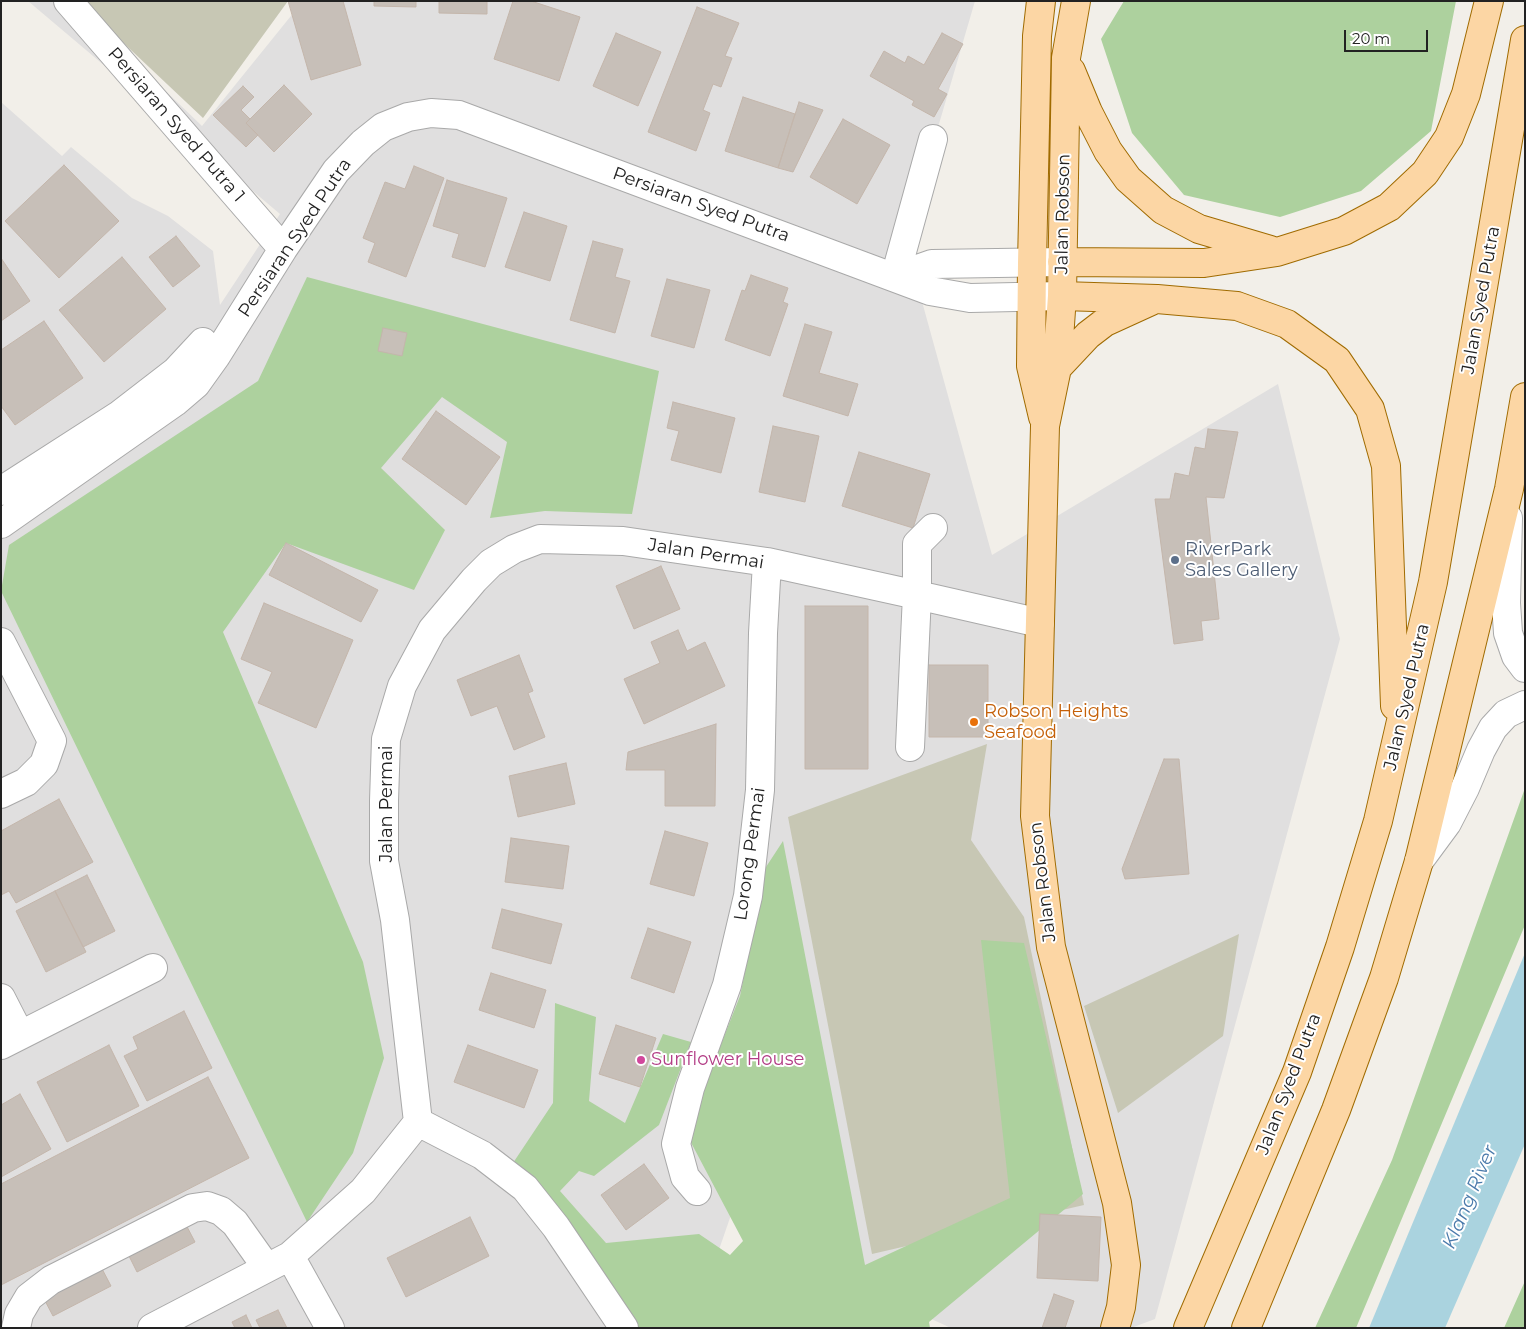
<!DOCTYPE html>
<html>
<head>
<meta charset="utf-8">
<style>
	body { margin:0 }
	#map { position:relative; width:1526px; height:1329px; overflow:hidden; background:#f2efe9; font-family:Montserrat,sans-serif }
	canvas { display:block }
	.frame { position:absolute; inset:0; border:2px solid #222; pointer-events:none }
	.scale { position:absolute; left:1344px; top:30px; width:84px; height:22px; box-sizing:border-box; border:2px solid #222; border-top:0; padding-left:6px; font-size:15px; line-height:18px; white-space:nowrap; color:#222; -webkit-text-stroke:4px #fff; paint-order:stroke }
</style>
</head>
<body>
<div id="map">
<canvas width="1526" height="1329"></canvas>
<div class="frame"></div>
<div class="scale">20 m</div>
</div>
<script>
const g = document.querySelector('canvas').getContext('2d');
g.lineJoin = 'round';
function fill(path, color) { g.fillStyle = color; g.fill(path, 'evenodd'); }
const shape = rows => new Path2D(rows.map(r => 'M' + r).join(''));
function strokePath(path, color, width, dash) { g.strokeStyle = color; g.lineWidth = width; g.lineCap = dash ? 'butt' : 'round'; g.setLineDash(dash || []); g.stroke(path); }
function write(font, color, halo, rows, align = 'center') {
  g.font = font + ' Montserrat,sans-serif'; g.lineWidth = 4; g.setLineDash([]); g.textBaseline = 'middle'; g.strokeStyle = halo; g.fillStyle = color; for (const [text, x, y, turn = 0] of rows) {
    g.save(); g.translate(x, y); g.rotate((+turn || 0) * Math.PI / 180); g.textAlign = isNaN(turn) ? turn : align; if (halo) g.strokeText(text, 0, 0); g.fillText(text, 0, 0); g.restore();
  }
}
fill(shape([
	[28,1,72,1,202,126,303,1,975,1,905,240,992,555,1278,384,1340,639,1155,1319,1131,1328,951,1328,831,1273,732,1212,692,1328,1,1328,1,102,62,156,71,147,132,198,168,216,213,251,220,305,280,214]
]), '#e0dfdf');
fill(shape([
	[79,1,288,1,203,118],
	[987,744,971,840,1024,917,1084,1205,872,1254,788,817],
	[1239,934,1223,1036,1118,1113,1084,1006]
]), '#c7c7b4');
fill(shape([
	[1124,1,1456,1,1431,131,1361,191,1280,217,1184,195,1132,133,1101,39],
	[307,277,659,371,632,514,545,511,490,518,507,442,442,397,381,468,445,530,414,590,286,543,223,632,363,962,384,1058,353,1153,307,1222,1,591,9,545,258,381],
	[1525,788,1525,925,1356,1328,1315,1328,1392,1160],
	[783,841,865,1265,1010,1198,981,940,1024,943,1083,1194,929,1322,930,1328,612,1328,509,1169,553,1103,555,1003,596,1017,589,1101,625,1123,663,1034,691,1042,659,1125,594,1176,579,1171,560,1191,606,1243,699,1234,730,1255,743,1241,686,1133,740,996,766,867],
	[1525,1281,1525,1328,1504,1328]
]), '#add19e');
fill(shape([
	[1525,953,1525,1144,1445,1328,1369,1328]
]), '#aad3df');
const building = shape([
	[288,1,343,1,361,65,311,80,288,1],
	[374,1,416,1,416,7,374,6,374,1],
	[439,1,487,1,487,14,439,13,439,1],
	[513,1,531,1,580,17,559,81,494,59,513,1],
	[697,7,739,23,725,56,732,58,721,87,713,84,703,110,710,113,696,151,648,132,697,7],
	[616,33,661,52,638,106,593,86,616,33],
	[942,33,963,44,938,89,947,94,934,117,912,105,914,101,870,76,884,51,905,63,908,56,924,65,942,33],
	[284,85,312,114,274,152,246,123,284,85],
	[243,86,254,97,241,110,250,119,246,123,258,135,246,147,213,115,243,86],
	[743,97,795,114,778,168,725,151,743,97],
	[799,102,823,110,793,172,778,168,799,102],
	[843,119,890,145,857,204,810,177,843,119],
	[64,165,119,221,59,278,5,221,64,165],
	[414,166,444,178,406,277,368,262,375,243,363,238,385,182,405,189,414,166],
	[447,180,507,198,485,267,452,257,459,234,433,226,447,180],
	[524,212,567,226,550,281,505,267,524,212],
	[176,236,200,266,173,287,149,257,176,236],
	[593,241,623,249,615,277,630,281,615,333,570,320,593,241],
	[122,257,166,309,104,362,59,310,122,257],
	[1,258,30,301,1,321,1,258],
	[751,275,788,288,783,302,788,304,770,356,725,340,742,290,745,291,751,275],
	[667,279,710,290,694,348,651,336,667,279],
	[44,321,83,378,15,425,1,406,1,350,44,321],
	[805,324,832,332,819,373,858,384,848,416,783,396,805,324],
	[383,328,407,333,402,356,378,351,383,328],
	[673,402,735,418,721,473,671,460,679,431,667,428,673,402],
	[436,411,500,457,466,505,402,459,436,411],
	[773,426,819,436,805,502,759,492,773,426],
	[1208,429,1238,432,1224,498,1206,497,1219,619,1201,621,1203,640,1174,644,1155,499,1170,499,1175,473,1189,476,1195,447,1205,449,1208,429],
	[859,452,930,474,913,528,842,506,859,452],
	[286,543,378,590,361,622,269,575,286,543],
	[661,566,680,609,634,629,616,586,661,566],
	[264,603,353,640,316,728,258,703,272,672,241,659,264,603],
	[805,606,868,606,868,769,805,769,805,606],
	[678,630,687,651,705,642,725,686,644,724,624,679,660,663,651,642,678,630],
	[519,655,533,691,528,693,545,737,514,750,497,706,471,716,457,680,519,655],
	[929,665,988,665,988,737,929,737,929,665],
	[716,724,715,806,665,806,665,770,626,770,628,752,716,724],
	[1164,759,1179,759,1189,874,1125,879,1122,869,1164,759],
	[566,763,575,804,518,817,509,776,566,763],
	[59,799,93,862,16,903,9,891,1,895,1,831,59,799],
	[665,831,708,843,694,896,650,884,665,831],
	[511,838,569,846,563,889,505,882,511,838],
	[87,875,115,931,83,947,55,891,87,875],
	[55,891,86,952,46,972,16,911,55,891],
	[502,909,562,924,551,964,492,948,502,909],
	[648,928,691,942,674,993,631,978,648,928],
	[491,973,546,990,534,1028,479,1010,491,973],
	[184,1011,212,1068,147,1101,124,1056,138,1049,133,1037,184,1011],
	[616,1025,656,1038,640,1087,599,1074,616,1025],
	[109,1045,139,1106,67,1142,37,1082,109,1045],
	[468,1045,538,1070,524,1108,454,1082,468,1045],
	[208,1077,249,1158,1,1285,1,1184,208,1077],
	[20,1094,51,1149,1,1177,1,1105,20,1094],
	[644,1164,669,1198,626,1230,601,1195,644,1164],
	[1040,1214,1101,1217,1098,1281,1037,1278,1040,1214],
	[470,1217,489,1256,406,1297,387,1258,470,1217],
	[184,1221,195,1242,137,1272,127,1252,184,1221],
	[100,1265,111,1286,53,1316,42,1295,100,1265],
	[1054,1294,1074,1301,1065,1328,1042,1328,1054,1294],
	[278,1310,287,1328,260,1328,256,1320,278,1310],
	[246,1315,252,1328,235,1328,232,1322,246,1315]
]);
fill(building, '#c7bfb8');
strokePath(building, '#c4b6ab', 1);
const minor = shape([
	[68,1,283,249],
	[895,277,932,264,1062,262],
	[895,277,933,139],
	[1,491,119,415,176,371,203,342],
	[1508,518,1506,603,1508,633,1516,656,1525,668],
	[1,524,175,402,196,384,216,356,283,249,336,171,363,143,383,127,408,117,431,113,459,115,930,291,970,298,1062,296],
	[1,642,52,741,44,764,26,782,1,794],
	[910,747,917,595,917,544,933,528],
	[1419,861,1447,823,1465,788,1481,750,1493,728,1506,714,1525,705],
	[1,998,20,1035],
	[1,1045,153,968],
	[418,1122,482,1155,525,1188,556,1227,624,1328],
	[697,1191,685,1177,676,1144,690,1088,727,985,748,896,760,790,763,633,767,562],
	[290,1256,330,1328],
	[16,1328,19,1314,29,1297,51,1280,193,1208,207,1206,221,1211,235,1223,267,1268],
	[152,1328,290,1256,363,1191,418,1122,395,920,384,861,384,801,386,739,402,686,432,630,474,580,491,563,514,549,540,539,623,541,767,562,917,595,1040,623]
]);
const major = shape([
	[1041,1,1037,36,1032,263,1031,366,1043,417],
	[1076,1,1066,58,1062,296,1057,368,1045,426,1035,816,1051,947,1117,1203,1126,1265,1121,1307,1115,1328],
	[1071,71,1088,112,1108,151,1128,179,1163,210,1199,229,1270,250],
	[1062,262,1204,263,1277,252,1344,231,1389,207,1425,173,1449,137,1466,94,1489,1],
	[1062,296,1157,299,1237,306,1287,324,1337,360,1370,409,1386,466,1395,706],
	[1057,368,1088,335,1105,322,1151,301],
	[1188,1328,1297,1072,1340,947,1378,821,1433,582,1525,40],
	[1246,1328,1336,1110,1384,978,1419,861,1509,489,1525,397]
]);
strokePath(minor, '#a9a9a9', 30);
strokePath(major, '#a06b00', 30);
strokePath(minor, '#fff', 28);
strokePath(major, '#fcd6a4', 28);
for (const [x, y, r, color] of [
	[1175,560,5,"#5c6f8a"],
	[974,722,5,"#e8710a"],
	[641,1060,5,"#d1479c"]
]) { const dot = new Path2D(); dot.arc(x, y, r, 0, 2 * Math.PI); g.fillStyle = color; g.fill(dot); strokePath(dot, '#fff', 2); }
write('18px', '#222', '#fff', [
	["Persiaran Syed Putra 1",176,125,49],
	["Persiaran Syed Putra",701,205,20],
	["Jalan Robson",1063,214,-89],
	["Persiaran Syed Putra",295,238,-56],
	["Jalan Syed Putra",1481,300,-80],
	["Jalan Permai",706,554,9],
	["Jalan Syed Putra",1407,697,-77],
	["Jalan Permai",387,804,-90],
	["Lorong Permai",750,854,-82],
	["Jalan Robson",1043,882,-97],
	["Jalan Syed Putra",1289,1084,-69]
]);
write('18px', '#4e5e75', '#fff', [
	["RiverPark",1185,550],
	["Sales Gallery",1185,571]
], 'left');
write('18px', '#c56008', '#fff', [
	["Robson Heights",984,712],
	["Seafood",984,733]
], 'left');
write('18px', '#b23c85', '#fff', [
	["Sunflower House",651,1060]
], 'left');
write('italic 19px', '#4a7aab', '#fff', [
	["Klang River",1470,1197,-67]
]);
</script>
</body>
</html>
